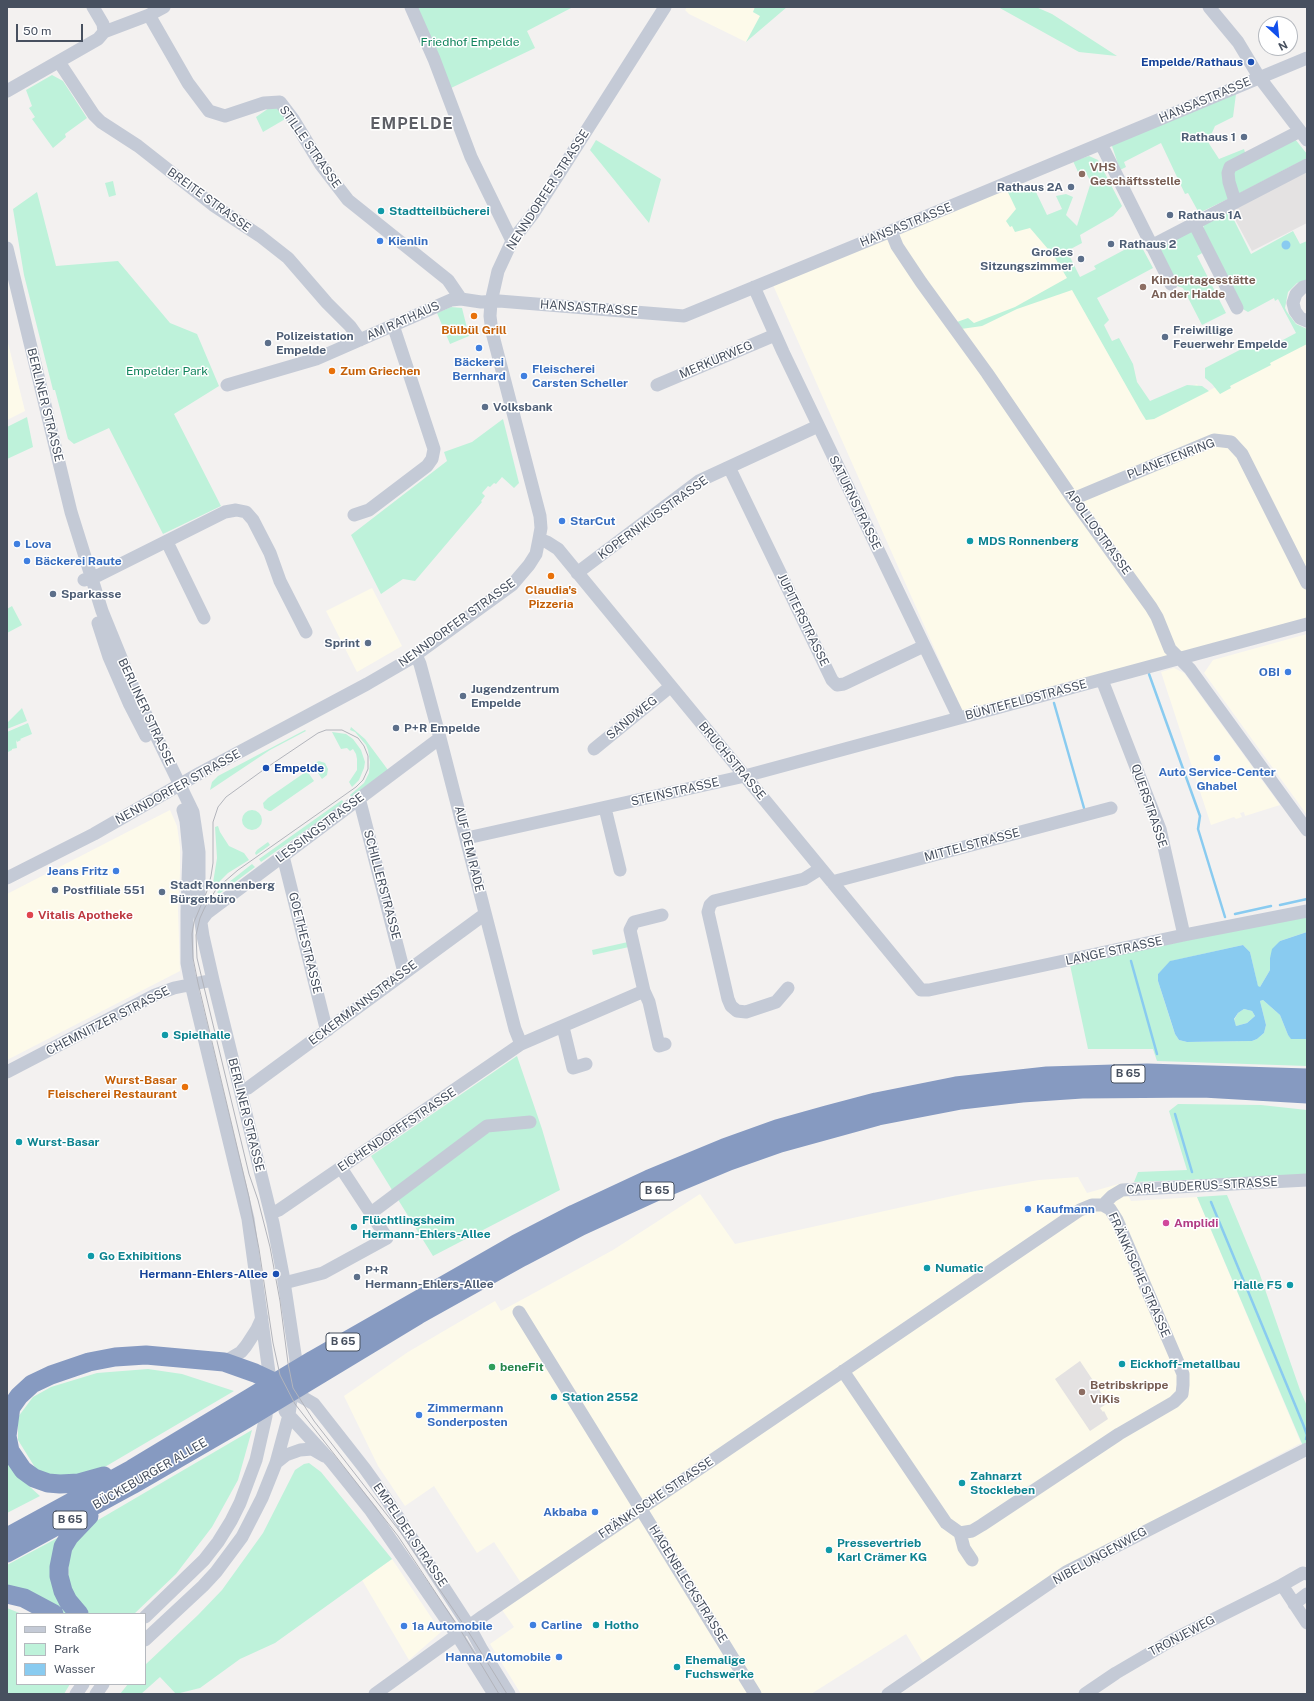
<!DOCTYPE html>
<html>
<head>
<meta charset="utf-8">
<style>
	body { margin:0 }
	#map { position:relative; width:1314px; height:1701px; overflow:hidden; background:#f3f1f0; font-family:"Public Sans",sans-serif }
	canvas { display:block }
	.frame { position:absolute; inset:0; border:8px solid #47505f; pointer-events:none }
	.legend { position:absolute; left:16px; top:1613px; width:130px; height:72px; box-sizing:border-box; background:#fff; border:1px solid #b5b9bf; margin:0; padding:5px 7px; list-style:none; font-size:12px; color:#47505f }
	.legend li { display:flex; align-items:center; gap:8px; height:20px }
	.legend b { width:20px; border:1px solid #b5b9bf }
	.north { position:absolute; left:1258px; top:16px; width:40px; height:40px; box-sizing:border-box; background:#fff; border:1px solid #b5b9bf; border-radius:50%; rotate:153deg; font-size:11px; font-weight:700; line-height:16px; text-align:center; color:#47505f }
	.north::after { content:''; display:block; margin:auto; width:14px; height:18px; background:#114fec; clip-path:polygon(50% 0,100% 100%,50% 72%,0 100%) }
	.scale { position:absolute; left:16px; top:24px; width:67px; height:18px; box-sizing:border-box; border:2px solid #47505f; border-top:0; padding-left:5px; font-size:12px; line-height:14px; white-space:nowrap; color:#47505f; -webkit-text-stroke:3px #fff; paint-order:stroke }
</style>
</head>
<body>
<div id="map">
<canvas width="1314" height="1701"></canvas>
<div class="frame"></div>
<ul class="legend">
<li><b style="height:5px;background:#c4cad6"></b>Straße</li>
<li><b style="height:11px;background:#bef2da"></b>Park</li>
<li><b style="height:11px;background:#89cbf0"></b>Wasser</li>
</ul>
<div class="north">N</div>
<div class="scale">50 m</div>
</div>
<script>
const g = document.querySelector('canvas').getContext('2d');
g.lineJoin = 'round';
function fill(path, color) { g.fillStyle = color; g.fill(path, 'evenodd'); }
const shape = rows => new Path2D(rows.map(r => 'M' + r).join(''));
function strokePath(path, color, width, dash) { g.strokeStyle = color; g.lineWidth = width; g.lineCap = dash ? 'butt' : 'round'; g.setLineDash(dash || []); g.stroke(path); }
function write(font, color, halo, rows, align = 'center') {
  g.font = font + ' "Public Sans",sans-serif'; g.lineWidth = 3; g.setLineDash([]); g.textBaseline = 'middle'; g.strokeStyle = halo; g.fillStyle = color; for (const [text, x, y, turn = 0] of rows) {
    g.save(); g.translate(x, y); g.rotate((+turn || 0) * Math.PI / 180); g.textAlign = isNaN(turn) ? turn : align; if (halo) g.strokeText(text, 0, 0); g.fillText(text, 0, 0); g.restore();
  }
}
fill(shape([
	[687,7,755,7,753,12,761,16,746,42,689,14,685,10],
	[1022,181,1143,410,1197,384,1202,394,1307,341,1307,619,963,713,773,285],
	[7,339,25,411,7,420],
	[372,588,402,646,357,672,326,611],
	[1307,634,1307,815,1204,673,1213,660],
	[1174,668,1184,673,1280,805,1245,816,1244,812,1240,813,1242,817,1236,819,1234,817,1211,825,1161,672],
	[170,810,177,826,180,847,180,873,178,910,180,971,7,1060,7,894],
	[1078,1177,1087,1193,1122,1183,1131,1201,1197,1197,1301,1443,1074,1563,924,1664,906,1634,811,1694,521,1694,490,1644,514,1627,498,1604,523,1586,494,1542,477,1553,434,1486,405,1506,378,1466,344,1396,408,1352,495,1301,501,1311,613,1250,700,1194,735,1244,975,1191,1039,1180],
	[392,1559,441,1632,409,1660,362,1580]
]), '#fdfaea');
fill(shape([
	[1307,169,1307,223,1252,251,1230,210],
	[1080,1361,1108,1403,1100,1408,1103,1412,1104,1411,1108,1419,1090,1431,1055,1379]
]), '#e4e2e2');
fill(shape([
	[417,7,573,7,527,31,535,48,451,88],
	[755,7,787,7,746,42,760,16,753,12],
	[998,7,1036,7,1052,14,1117,56,1079,52],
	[52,75,63,81,87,118,65,134,66,137,53,148,32,119,35,117,29,108,32,106,26,90],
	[1236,94,1233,117,1215,126,1208,142,1219,159,1244,149,1246,156,1227,165,1228,199,1199,213,1188,193,1185,194,1161,143,1124,162,1126,167,1120,170,1111,143],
	[278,107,287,118,263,132,256,117,269,108],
	[1295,139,1307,154,1307,158,1238,194,1232,176,1235,170],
	[596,140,661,179,649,223,590,150],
	[1089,156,1098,160,1122,206,1113,216,1080,235,1082,243,1067,251,1080,277,1096,269,1094,266,1139,242,1153,268,1097,298,1109,320,1104,325,1112,341,1119,338,1133,364,1137,382,1150,401,1187,385,1202,386,1209,391,1154,419,1146,420,1141,412,1072,290,1017,309,982,326,961,329,957,322,968,318,974,323,1015,307,1067,278,1054,256,1030,228,1015,232,1012,226,1010,227,1006,221,1016,209,1005,186,1018,183,1035,190,1047,215,1062,209,1056,196,1066,194,1073,197,1066,215,1077,226,1091,182,1084,169,1078,172,1073,161],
	[113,181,116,195,109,197,105,183],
	[37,192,56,266,118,261,170,323,197,334,219,386,174,414,221,506,163,534,109,428,74,444,68,439,55,390,53,390,24,275,13,209],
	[1229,210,1251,254,1293,231,1300,244,1307,241,1307,280,1297,283,1288,292,1285,308,1287,312,1296,324,1307,329,1307,344,1270,363,1271,365,1230,386,1231,388,1220,394,1212,384,1205,378,1205,368,1257,341,1263,343,1266,349,1296,333,1278,299,1275,301,1274,298,1248,312,1241,308,1203,230,1204,224],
	[1192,231,1204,252,1197,256,1226,313,1202,325,1183,288,1177,286,1159,252,1161,247],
	[451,307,462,308,469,336,450,344,437,313],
	[27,417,33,447,7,459,7,427],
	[503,419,519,483,514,488,502,477,496,484,494,483,490,487,488,486,482,493,485,496,481,501,482,502,415,581,403,579,381,594,351,535,447,461,444,452,472,442],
	[12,606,22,625,7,633,7,609],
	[22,708,27,721,7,729,7,723],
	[28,723,32,734,20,739,21,740,17,742,16,740,17,748,12,749,12,750,8,752,7,732],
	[351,727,365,739,388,770,351,797,350,795,364,783,369,773,370,762,368,750,366,745,355,732,350,730],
	[305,730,306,731,270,750,210,790,212,782,218,776],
	[332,732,346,734,353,739,361,750,365,762,364,768,359,780,352,787,349,782,357,770,357,759,356,754,353,749,350,751,347,748,341,749],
	[319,761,325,763,328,769,327,775,322,779,312,764],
	[307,771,314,781,271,811,269,811,264,808,263,803,268,798],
	[342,800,344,803,261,862,259,859],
	'242 820a10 10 0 1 1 20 0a10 10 0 1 1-20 0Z',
	[218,826,220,832,229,846,244,853,249,860,228,873,212,889,217,858,215,827],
	[268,842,270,845,256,855,255,853,257,850],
	[252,864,255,867,219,894,217,892,224,886],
	[1307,915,1307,932,1280,941,1270,958,1270,970,1260,987,1258,987,1250,952,1243,945,1171,961,1158,974,1158,981,1171,1022,1175,1034,1179,1040,1187,1042,1252,1041,1257,1039,1264,1033,1266,1025,1260,1001,1263,1000,1280,1015,1288,1035,1291,1038,1307,1039,1307,1066,1157,1061,1153,1049,1088,1049,1070,965],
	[628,942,629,947,593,955,592,950],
	[1244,1009,1252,1011,1255,1016,1247,1023,1236,1026,1234,1020,1238,1013],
	[517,1056,542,1129,560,1190,433,1256,371,1156],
	[1178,1104,1261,1105,1307,1110,1307,1175,1134,1182,1138,1172,1187,1170,1169,1111],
	[1227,1195,1259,1272,1300,1390,1307,1406,1307,1444,1303,1446,1197,1197],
	[148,1369,182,1374,234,1391,103,1468,60,1480,36,1469,18,1440,18,1417,33,1397,51,1387,97,1373],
	[252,1430,238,1480,212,1527,176,1574,134,1614,80,1614,68,1601,69,1537],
	[7,1461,19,1477,40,1496,7,1513],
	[309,1463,321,1472,392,1559,275,1643,240,1659,200,1688,176,1694,160,1677,141,1694,120,1694,128,1684,145,1684,145,1665,198,1615,222,1590,263,1533,295,1470,304,1464],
	[63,1535,71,1614,65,1614,56,1607,7,1589,7,1565],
	[7,1608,22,1614,17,1614,17,1684,70,1684,64,1694,7,1694]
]), '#bef2da');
fill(shape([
	'1281.5 245a4.5 4.5 0 1 1 9 0a4.5 4.5 0 1 1-9 0Z',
	[1307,932,1307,1039,1291,1039,1288,1035,1280,1015,1263,1000,1260,1001,1266,1025,1264,1033,1257,1039,1252,1041,1187,1042,1179,1040,1175,1034,1158,981,1158,974,1170,961,1243,945,1250,952,1258,986,1260,987,1270,970,1270,958,1272,949,1280,941],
	[1244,1009,1252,1011,1255,1016,1247,1023,1236,1026,1234,1019,1238,1013]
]), '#89cbf0');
strokePath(shape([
	[1149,674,1200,816,1198,829,1225,917],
	[1054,703,1084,808],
	[1280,905,1307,899],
	[1235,914,1271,906],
	[1131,961,1157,1054],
	[1175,1114,1192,1172],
	[1211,1202,1303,1424,1307,1435,1306,1439]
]), '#89cbf0', 2.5);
strokePath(shape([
	[93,7,103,24,104,32],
	[411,7,434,59,471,157,512,241],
	[1209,7,1238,42,1259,77,1307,140],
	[149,15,188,83,209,111,225,116,264,103,280,102,293,119,321,165,348,200,448,280,461,299],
	[59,62,94,115,101,122,138,146,213,205,260,236,288,258,327,303,350,326,360,340],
	[7,91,98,39,104,32,149,15,164,7],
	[1101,144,1171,284],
	[1235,201,1229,182,1228,173,1230,167,1300,131],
	[1194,223,1237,308],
	[891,231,897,246,921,282,987,373,1073,499,1151,607,1157,617,1170,649,1190,669,1307,830],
	[1151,246,1307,165],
	[7,248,71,512,102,611,135,692,193,812,199,852,199,910,203,936,213,980,273,1223,283,1275,296,1361,289,1415,276,1463,262,1498,242,1537,216,1572,203,1586,145,1640],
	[1307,286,1303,287,1296,294,1293,303,1295,311,1300,318,1307,321],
	[754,287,783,352,959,718],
	[227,385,316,359,451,300,461,299,481,302,499,301,684,316,891,231,1307,58],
	[657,385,775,335],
	[729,467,832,680,837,685,844,684,924,646],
	[1073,499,1214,440,1231,442,1242,454,1307,583],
	[354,515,369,510,427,466,432,459,434,449,393,325],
	[539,539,547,542,558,549,921,990,929,990,1184,935,1307,911],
	[167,542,204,618],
	[577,573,699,481,818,426],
	[84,580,99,575,225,512,236,510,246,512,253,520,270,553,280,581,306,632],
	[98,623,109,657,129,703,146,736],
	[416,655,420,664,440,738,515,1029,521,1044],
	[1102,680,1160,829,1184,935],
	[594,749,670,687],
	[359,798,404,972],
	[605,808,620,870],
	[467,838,745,776,1307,624],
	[283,856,325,1024,328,1030],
	[7,878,94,834,200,773,367,684,410,659,512,585,529,565,536,554,539,539,541,528,540,516,492,332,490,316,491,302,498,271,512,241,533,214,564,166,665,7],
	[832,882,1111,808],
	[201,921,207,913,440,738],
	[788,988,776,1002,746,1012,737,1011,731,1006,728,999,708,912,710,905,714,901,804,879,820,869],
	[644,991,649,1002,659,1046,665,1044],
	[563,1027,573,1068,586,1064],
	[7,1072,155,995,174,988,213,980],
	[240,1090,248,1088,485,914],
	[1103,1205,1112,1196,1122,1190,1307,1180],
	[271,1213,279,1210,521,1044,644,991,630,930,634,922,662,915],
	[371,1213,487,1126,530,1122],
	[284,1283,323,1273,387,1238,341,1168],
	[519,1312,755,1694],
	[224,1362,241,1352,246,1346,257,1329,262,1318],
	[286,1388,314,1404,365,1469,385,1497,469,1626,482,1650,509,1694],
	[285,1411,330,1460,371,1511,457,1635,494,1694],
	[276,1463,286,1455,300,1450,312,1449,324,1456],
	[960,1533,964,1548,972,1560],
	[1307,1574,1303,1573,1282,1585,1307,1623],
	[1294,1604,1307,1594],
	[145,1617,204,1560,218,1542,231,1521,240,1503,256,1460,266,1416,270,1380,248,1219,191,984,187,963,187,911,189,852,186,821,183,810],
	[76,1694,83,1684],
	[96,1694,103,1684],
	[375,1694,483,1616,1080,1210,1092,1205,1103,1205,1110,1209,1117,1220,1183,1374,1183,1385,1182,1394,1174,1402,1119,1434,982,1525,972,1531,960,1533,946,1523,843,1371],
	[888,1694,1066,1572,1307,1449],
	[1085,1694,1116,1673,1174,1639,1282,1585]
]), '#c4cad6', 13);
strokePath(shape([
	[11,1406,7,1436,10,1451,23,1470,34,1478,48,1483,60,1484,79,1483,104,1476],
	[7,1413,19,1396,32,1384,51,1375,89,1362,115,1357,146,1355,224,1362,255,1373,270,1380],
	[7,1537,132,1469,313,1360,516,1244,574,1214,649,1179,724,1148,777,1129,827,1115,876,1102,956,1086,1047,1076,1147,1073,1307,1078],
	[7,1553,132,1485,246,1419,418,1315,522,1257,581,1226,655,1192,729,1161,780,1143,878,1116,961,1100,1022,1093,1082,1089,1203,1088,1307,1094],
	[7,1594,24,1598,54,1614],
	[79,1614,68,1601,63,1591,59,1576,59,1567,63,1547,69,1537,89,1516]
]), '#869ac1', 19);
strokePath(shape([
	[499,1694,461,1631,398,1536,295,1404,280,1375,273,1343,259,1249,249,1197,198,983,193,958,192,934,194,922,207,891,211,876,213,863,213,822,218,807,226,797,266,768,318,733,326,730,342,730,358,738,364,746,368,756,368,769,363,780,356,787,238,870,217,888,205,907,200,918,196,935,197,958,249,1174,258,1200,270,1247,280,1301,288,1363,293,1388,314,1421,401,1533,466,1628,507,1694]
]), '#b2b4bb', 1);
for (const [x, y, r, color] of [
	[1251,62,4,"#1a4fb4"],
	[1244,137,4,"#5c6f8a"],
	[1082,174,4,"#8d6e63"],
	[1071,187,4,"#5c6f8a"],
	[381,211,4,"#0f9aa8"],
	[1170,215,4,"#5c6f8a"],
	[380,241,4,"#3f7fe0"],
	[1111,244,4,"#5c6f8a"],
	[1081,259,4,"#5c6f8a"],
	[1143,287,4,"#8d6e63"],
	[474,316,4,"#e8710a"],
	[1165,337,4,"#5c6f8a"],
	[268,343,4,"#5c6f8a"],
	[479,348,4,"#3f7fe0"],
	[332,371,4,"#e8710a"],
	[524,376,4,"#3f7fe0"],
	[485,407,4,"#5c6f8a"],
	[562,521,4,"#3f7fe0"],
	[970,541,4,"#0f9aa8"],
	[17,544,4,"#3f7fe0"],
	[27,561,4,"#3f7fe0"],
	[551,576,4,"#e8710a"],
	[53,594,4,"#5c6f8a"],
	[368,643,4,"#5c6f8a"],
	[1288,672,4,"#3f7fe0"],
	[463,696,4,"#5c6f8a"],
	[396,728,4,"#5c6f8a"],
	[1217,758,4,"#3f7fe0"],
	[266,768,4,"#1a4fb4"],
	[116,871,4,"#3f7fe0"],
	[55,890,4,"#5c6f8a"],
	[162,892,4,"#5c6f8a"],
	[30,915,4,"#e0444e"],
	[165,1035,4,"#0f9aa8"],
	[185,1087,4,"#e8710a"],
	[19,1142,4,"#0f9aa8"],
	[1028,1209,4,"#3f7fe0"],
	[1166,1223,4,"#d1479c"],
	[354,1227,4,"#0f9aa8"],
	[91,1256,4,"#0f9aa8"],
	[927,1268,4,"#0f9aa8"],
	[276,1274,4,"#1a4fb4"],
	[357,1277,4,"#5c6f8a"],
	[1290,1285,4,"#0f9aa8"],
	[1122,1364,4,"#0f9aa8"],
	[492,1367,4,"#2e9e5b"],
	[1082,1392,4,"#8d6e63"],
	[554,1397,4,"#0f9aa8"],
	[419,1415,4,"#3f7fe0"],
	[962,1483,4,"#0f9aa8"],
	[595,1512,4,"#3f7fe0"],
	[829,1550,4,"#0f9aa8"],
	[533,1625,4,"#3f7fe0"],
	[596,1625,4,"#0f9aa8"],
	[404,1626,4,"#3f7fe0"],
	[559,1657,4,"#3f7fe0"],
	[677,1667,4,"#0f9aa8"]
]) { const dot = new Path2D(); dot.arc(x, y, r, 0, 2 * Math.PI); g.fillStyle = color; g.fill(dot); strokePath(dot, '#fff', 1.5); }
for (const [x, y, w] of [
	[1128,1074,34],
	[657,1191,34],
	[343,1342,34],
	[70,1520,34]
]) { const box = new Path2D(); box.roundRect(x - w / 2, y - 9, w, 18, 3); g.fillStyle = '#fff'; g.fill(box); strokePath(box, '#47505f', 1); }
write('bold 11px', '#47505f', null, [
	["B 65",1128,1074],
	["B 65",657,1191],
	["B 65",343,1342],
	["B 65",70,1520]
]);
write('12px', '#13855e', '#fff', [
	["Friedhof Empelde",470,42],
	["Empelder Park",167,371]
]);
write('bold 12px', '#164399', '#fff', [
	["Empelde/Rathaus",1243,62],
	["Empelde",274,768,"left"],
	["Hermann-Ehlers-Allee",268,1274]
], 'right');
write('12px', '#47505f', '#fff', [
	["HANSASTRASSE",1205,100,-23],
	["STILLE STRASSE",310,147,55],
	["NENNDORFER STRASSE",548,190,-57],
	["BREITE STRASSE",209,200,36],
	["HANSASTRASSE",906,225,-22],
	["HANSASTRASSE",589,308,4],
	["AM RATHAUS",403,321,-24],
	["MERKURWEG",716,360,-23],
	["BERLINER STRASSE",45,405,76],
	["PLANETENRING",1171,459,-21],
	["SATURNSTRASSE",855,503,64],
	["KOPERNIKUSSTRASSE",653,518,-36],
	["APOLLOSTRASSE",1098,532,54],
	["JUPITERSTRASSE",803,620,64],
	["NENNDORFER STRASSE",457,623,-36],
	["BÜNTEFELDSTRASSE",1026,700,-15],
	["BERLINER STRASSE",146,712,65],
	["SANDWEG",632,718,-39],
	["BRUCHSTRASSE",732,761,50],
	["NENNDORFER STRASSE",178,787,-29],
	["STEINSTRASSE",675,792,-13],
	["QUERSTRASSE",1149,806,71],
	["LESSINGSTRASSE",320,828,-37],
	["MITTELSTRASSE",972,845,-15],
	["AUF DEM RADE",469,849,76],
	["SCHILLERSTRASSE",382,885,75],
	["GOETHESTRASSE",305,943,76],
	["LANGE STRASSE",1114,951,-12],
	["ECKERMANNSTRASSE",363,1003,-37],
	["CHEMNITZER STRASSE",108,1021,-27],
	["BERLINER STRASSE",246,1115,76],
	["EICHENDORFFSTRASSE",397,1130,-34],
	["CARL-BUDERUS-STRASSE",1202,1186,-3],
	["FRÄNKISCHE STRASSE",1139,1275,66],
	["BÜCKEBURGER ALLEE",150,1474,-30],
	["FRÄNKISCHE STRASSE",656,1498,-34],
	["EMPELDER STRASSE",410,1535,56],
	["NIBELUNGENWEG",1100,1556,-29],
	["HAGENBLECKSTRASSE",688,1584,58],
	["TRONJEWEG",1182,1636,-28]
]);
write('bold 12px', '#4e5e75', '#fff', [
	["Rathaus 1",1236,137,"right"],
	["Rathaus 2A",1063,187,"right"],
	["Rathaus 1A",1178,215],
	["Rathaus 2",1119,244],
	["Großes",1073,252,"right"],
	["Sitzungszimmer",1073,266,"right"],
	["Freiwillige",1173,330],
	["Feuerwehr Empelde",1173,344],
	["Polizeistation",276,336],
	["Empelde",276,350],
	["Volksbank",493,407],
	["Sparkasse",61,594],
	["Sprint",360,643,"right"],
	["Jugendzentrum",471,689],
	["Empelde",471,703],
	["P+R Empelde",404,728],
	["Stadt Ronnenberg",170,885],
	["Bürgerbüro",170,899],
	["Postfiliale 551",63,890],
	["P+R",365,1270],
	["Hermann-Ehlers-Allee",365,1284]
], 'left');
write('bold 12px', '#785e54', '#fff', [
	["VHS",1090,167],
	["Geschäftsstelle",1090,181],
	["Kindertagesstätte",1151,280],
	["An der Halde",1151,294],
	["Betribskrippe",1090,1385],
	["ViKis",1090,1399]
], 'left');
write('bold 12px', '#0d838f', '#fff', [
	["Stadtteilbücherei",389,211],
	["MDS Ronnenberg",978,541],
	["Spielhalle",173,1035],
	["Wurst-Basar",27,1142],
	["Flüchtlingsheim",362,1220],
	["Hermann-Ehlers-Allee",362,1234],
	["Go Exhibitions",99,1256],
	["Numatic",935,1268],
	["Halle F5",1282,1285,"right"],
	["Eickhoff-metallbau",1130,1364],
	["Station 2552",562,1397],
	["Zahnarzt",970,1476],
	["Stockleben",970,1490],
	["Pressevertrieb",837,1543],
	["Karl Crämer KG",837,1557],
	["Hotho",604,1625],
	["Ehemalige",685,1660],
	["Fuchswerke",685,1674]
], 'left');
write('bold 12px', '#366cbe', '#fff', [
	["Kienlin",388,241],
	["Bäckerei",479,362,"center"],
	["Bernhard",479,376,"center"],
	["Fleischerei",532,369],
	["Carsten Scheller",532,383],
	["StarCut",570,521],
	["Lova",25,544],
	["Bäckerei Raute",35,561],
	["OBI",1280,672,"right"],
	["Auto Service-Center",1217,772,"center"],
	["Ghabel",1217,786,"center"],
	["Jeans Fritz",108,871,"right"],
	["Kaufmann",1036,1209],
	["Zimmermann",427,1408],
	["Sonderposten",427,1422],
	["Akbaba",587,1512,"right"],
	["Carline",541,1625],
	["1a Automobile",412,1626],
	["Hanna Automobile",551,1657,"right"]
], 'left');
write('bold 12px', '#c56008', '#fff', [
	["Bülbül Grill",474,330],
	["Zum Griechen",340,371,"left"],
	["Claudia's",551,590],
	["Pizzeria",551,604],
	["Wurst-Basar",177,1080,"right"],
	["Fleischerei Restaurant",177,1094,"right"]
]);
write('bold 12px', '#be3a42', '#fff', [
	["Vitalis Apotheke",38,915]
], 'left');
write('bold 12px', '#b23c85', '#fff', [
	["Amplidi",1174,1223]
], 'left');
write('bold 12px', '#27864d', '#fff', [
	["beneFit",500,1367]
], 'left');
g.letterSpacing = '1px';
write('bold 16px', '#5d5f66', '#fff', [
	["EMPELDE",412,124]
]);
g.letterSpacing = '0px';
</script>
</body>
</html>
